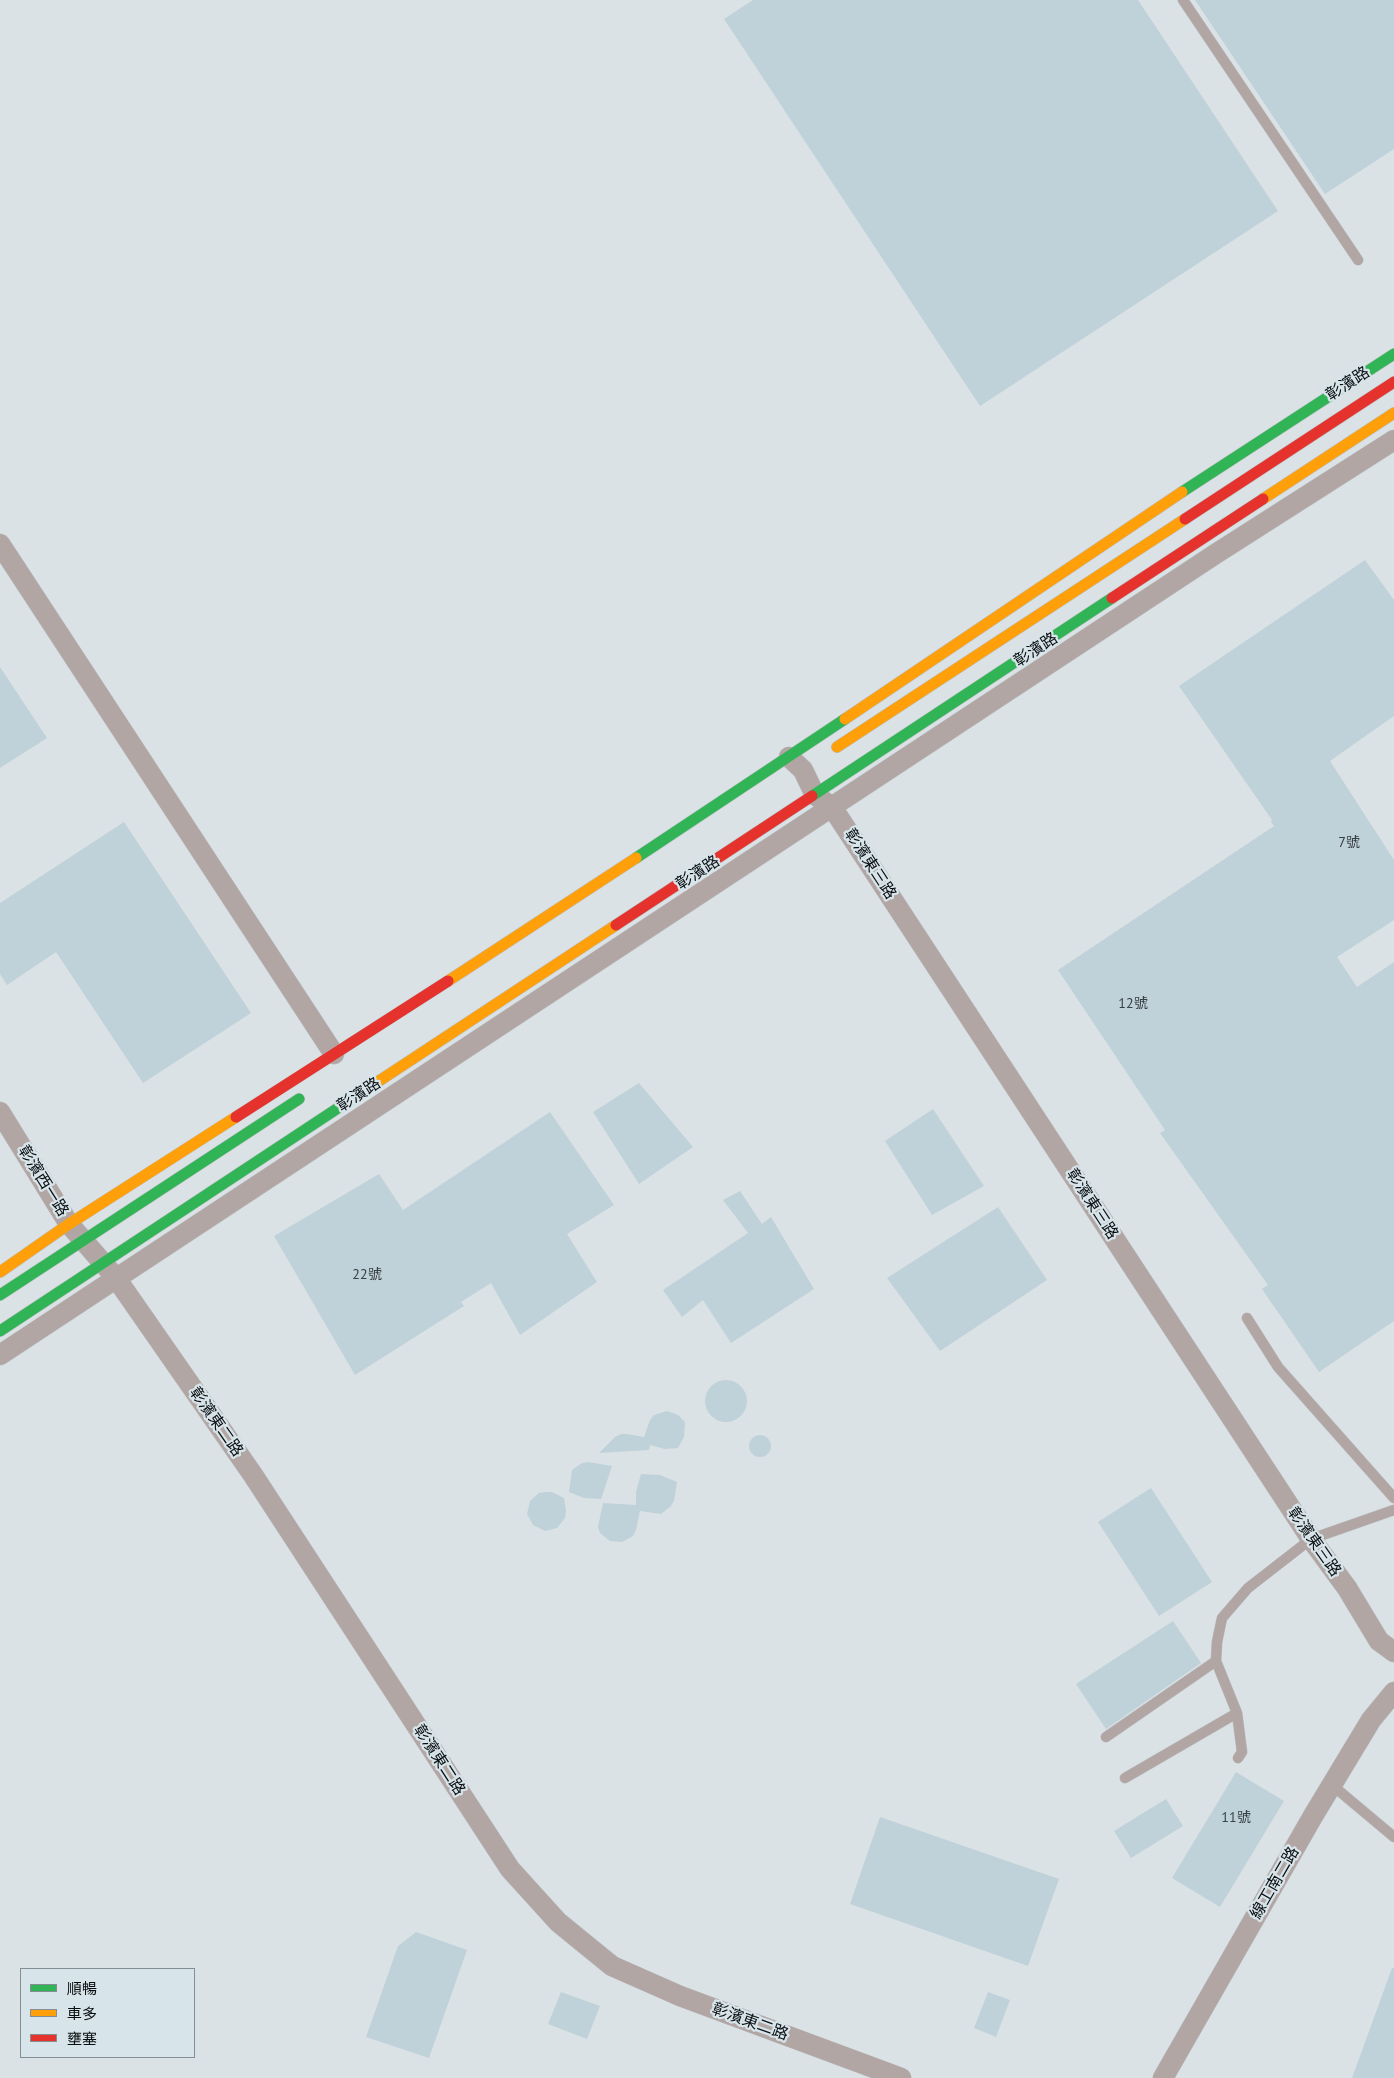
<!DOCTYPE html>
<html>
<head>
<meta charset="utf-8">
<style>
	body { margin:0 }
	#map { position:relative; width:1394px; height:2078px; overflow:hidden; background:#dbe2e5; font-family:"PT Sans","Noto Sans TC",sans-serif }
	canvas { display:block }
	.legend { position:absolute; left:20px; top:1968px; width:175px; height:90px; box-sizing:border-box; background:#d7e4e9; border:1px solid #858e92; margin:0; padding:6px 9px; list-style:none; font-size:15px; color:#0a0e10 }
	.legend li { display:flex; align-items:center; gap:10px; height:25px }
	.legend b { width:25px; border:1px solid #858e92 }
</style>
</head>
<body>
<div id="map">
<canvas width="1394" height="2078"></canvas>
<ul class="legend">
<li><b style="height:6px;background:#30b455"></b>順暢</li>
<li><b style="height:6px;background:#ff9f0a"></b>車多</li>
<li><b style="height:6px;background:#e5322d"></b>壅塞</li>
</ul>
</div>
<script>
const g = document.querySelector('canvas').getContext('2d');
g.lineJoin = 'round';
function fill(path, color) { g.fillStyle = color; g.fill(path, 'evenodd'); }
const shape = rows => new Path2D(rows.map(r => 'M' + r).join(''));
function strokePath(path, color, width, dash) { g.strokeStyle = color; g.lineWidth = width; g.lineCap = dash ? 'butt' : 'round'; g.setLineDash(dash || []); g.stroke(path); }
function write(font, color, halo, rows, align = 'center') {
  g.font = font + ' "PT Sans","Noto Sans TC",sans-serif'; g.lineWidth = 4.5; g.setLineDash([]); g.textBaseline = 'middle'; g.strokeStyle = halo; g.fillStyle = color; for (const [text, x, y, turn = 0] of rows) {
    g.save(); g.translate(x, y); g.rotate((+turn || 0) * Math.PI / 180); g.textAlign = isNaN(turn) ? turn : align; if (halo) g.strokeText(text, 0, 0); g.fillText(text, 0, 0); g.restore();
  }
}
fill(shape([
	[753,0,1138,0,1278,211,980,406,724,19],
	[1195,0,1394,0,1394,149,1325,194],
	[1365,560,1394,600,1394,716,1330,761,1394,860,1394,920,1337,957,1357,987,1394,962,1394,1321,1319,1372,1262,1289,1268,1285,1160,1133,1165,1130,1058,970,1274,826,1271,822,1272,820,1179,686],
	[0,667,47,738,0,768],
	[124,822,251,1013,143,1083,56,952,7,985,0,974,0,903],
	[639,1083,693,1147,639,1184,593,1112],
	[933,1109,984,1186,932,1215,885,1141],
	[550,1112,614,1205,567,1234,597,1282,520,1335,491,1283,461,1302,464,1306,355,1375,274,1236,379,1174,403,1210],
	[740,1191,762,1224,771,1217,814,1289,731,1343,703,1300,682,1317,663,1290,748,1233,723,1200],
	[998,1207,1047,1280,940,1351,887,1278],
	'705 1401a21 21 0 1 1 42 0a21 21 0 1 1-42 0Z',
	[667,1411,678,1415,685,1422,684,1437,678,1448,665,1449,650,1445,649,1450,599,1453,615,1437,621,1434,627,1434,644,1437,650,1420,654,1415],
	'749 1446a11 11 0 1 1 22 0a11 11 0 1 1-22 0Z',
	[588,1462,612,1466,601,1499,584,1498,569,1492,572,1470,582,1463],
	[641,1474,660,1475,677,1482,674,1501,671,1506,661,1514,640,1511,636,1530,633,1536,622,1542,610,1541,600,1533,598,1527,603,1503,636,1505,636,1492],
	[1151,1488,1212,1582,1159,1616,1098,1522],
	[546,1492,552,1492,564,1498,566,1511,565,1518,557,1528,545,1531,533,1525,527,1514,530,1501,539,1493],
	[1173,1621,1201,1663,1106,1729,1076,1684],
	[1236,1772,1284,1801,1220,1907,1172,1878],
	[1166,1799,1183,1826,1131,1858,1114,1831],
	[880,1817,1059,1879,1028,1966,850,1904],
	[416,1932,467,1950,429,2058,366,2037,398,1946],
	[1392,1968,1394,1968,1394,2078,1352,2078],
	[561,1992,600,2006,587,2039,548,2024],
	[988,1992,1010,2000,996,2037,974,2028]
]), '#bfd1d9');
const lane = shape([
	[1183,0,1358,260],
	[1247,1318,1278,1367,1394,1498],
	[1106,1737,1216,1661],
	[1238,1758,1242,1752,1237,1713,1216,1661,1217,1642,1222,1618,1248,1588,1311,1539,1394,1510],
	[1125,1778,1237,1713],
	[1332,1785,1394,1837]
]);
const street = shape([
	[0,544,334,1054],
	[789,757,803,770,815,795,832,807,1311,1539,1347,1588,1379,1641,1394,1652],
	[0,1112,69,1224,116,1278,253,1475,510,1869,558,1922,612,1966,680,1996,901,2078],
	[0,1355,1217,553,1394,440],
	[1163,2078,1313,1816,1371,1720,1394,1692]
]);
const fast = shape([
	[1182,492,1394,354],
	[812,796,1112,598],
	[636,858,845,719],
	[0,1295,299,1099],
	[0,1331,379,1081]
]);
const slow = shape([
	[1263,499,1394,413],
	[845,719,1182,492],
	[837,747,1185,519],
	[448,981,636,858],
	[379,1081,616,925],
	[0,1272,69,1224,236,1117]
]);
const jam = shape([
	[1185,519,1394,382],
	[1112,598,1263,499],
	[616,925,812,796],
	[236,1117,448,981]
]);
strokePath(lane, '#babfc2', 11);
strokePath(street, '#babfc2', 21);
strokePath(fast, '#babfc2', 12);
strokePath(slow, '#babfc2', 12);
strokePath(jam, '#babfc2', 12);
strokePath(lane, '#b2a6a4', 10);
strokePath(street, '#b2a6a4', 20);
strokePath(fast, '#30b455', 11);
strokePath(slow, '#ff9f0a', 11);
strokePath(jam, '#e5322d', 11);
write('14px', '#384043', null, [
	["7號",1349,843],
	["12號",1133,1004],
	["22號",367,1275],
	["11號",1236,1818]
]);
write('16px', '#0a0e10', '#d7e4e9', [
	["彰濱路",1348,384,-33],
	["彰濱路",1036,650,-33],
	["彰濱東三路",870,864,57],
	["彰濱路",698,873,-33],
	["彰濱路",359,1095,-33],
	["彰濱西一路",43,1181,58],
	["彰濱東三路",1092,1204,57],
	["彰濱東二路",216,1422,55],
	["彰濱東三路",1314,1542,55],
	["彰濱東二路",439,1760,57],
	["線工南二路",1275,1883,-60],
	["彰濱東二路",750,2022,20]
]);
</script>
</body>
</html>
